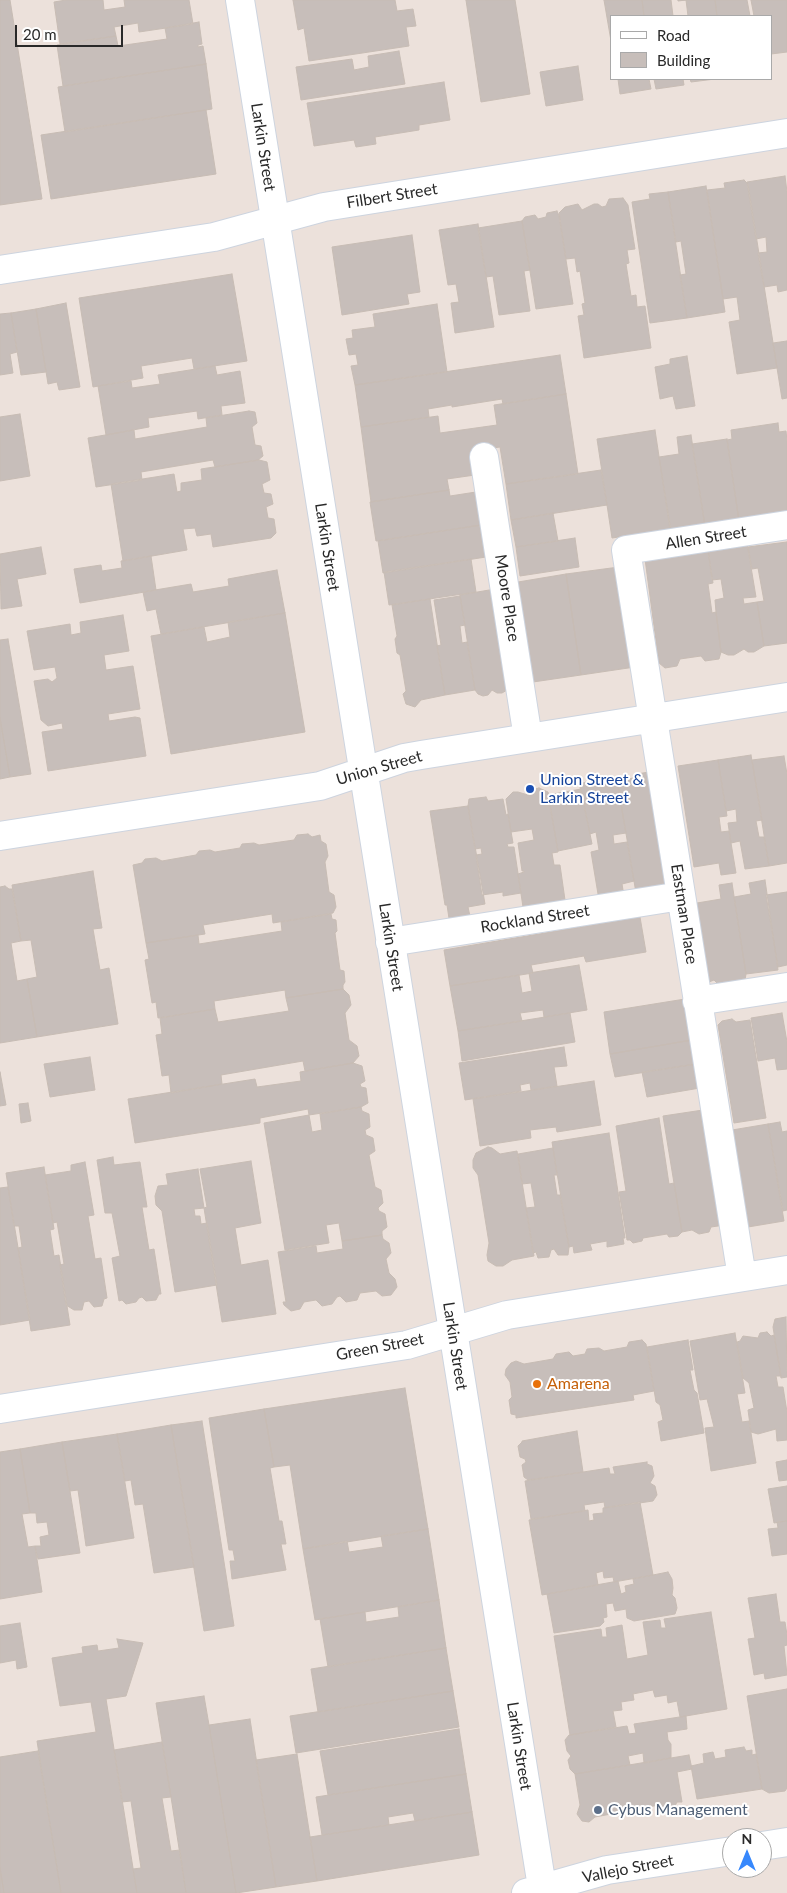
<!DOCTYPE html>
<html>
<head>
<meta charset="utf-8">
<style>
	body { margin:0 }
	#map { position:relative; width:787px; height:1893px; overflow:hidden; background:#ece1db; font-family:Lato,sans-serif }
	canvas { display:block }
	.legend { position:absolute; left:610px; top:15px; width:162px; height:65px; box-sizing:border-box; background:#fff; border:1px solid #a9a9a9; margin:0; padding:6px 9px; list-style:none; font-size:15px; color:#292929 }
	.legend li { display:flex; align-items:center; gap:10px; height:25px }
	.legend b { width:25px; border:1px solid #a9a9a9 }
	.north { position:absolute; left:722px; top:1828px; width:50px; height:50px; box-sizing:border-box; background:#fff; border:1px solid #a9a9a9; border-radius:50%; rotate:0deg; font-size:14px; font-weight:700; line-height:20px; text-align:center; color:#292929 }
	.north::after { content:''; display:block; margin:auto; width:18px; height:22px; background:#3788fc; clip-path:polygon(50% 0,100% 100%,50% 72%,0 100%) }
	.scale { position:absolute; left:15px; top:25px; width:108px; height:22px; box-sizing:border-box; border:2px solid #292929; border-top:0; padding-left:6px; font-size:15px; line-height:18px; white-space:nowrap; color:#292929; -webkit-text-stroke:4px #fff; paint-order:stroke }
</style>
</head>
<body>
<div id="map">
<canvas width="787" height="1893"></canvas>
<ul class="legend">
<li><b style="height:6px;background:#fff"></b>Road</li>
<li><b style="height:14px;background:#c7beba"></b>Building</li>
</ul>
<div class="north">N</div>
<div class="scale">20 m</div>
</div>
<script>
const g = document.querySelector('canvas').getContext('2d');
g.lineJoin = 'round';
function fill(path, color) { g.fillStyle = color; g.fill(path, 'evenodd'); }
const shape = rows => new Path2D(rows.map(r => 'M' + r).join(''));
function strokePath(path, color, width, dash) { g.strokeStyle = color; g.lineWidth = width; g.lineCap = dash ? 'butt' : 'round'; g.setLineDash(dash || []); g.stroke(path); }
function write(font, color, halo, rows, align = 'center') {
  g.font = font + ' Lato,sans-serif'; g.lineWidth = 4; g.setLineDash([]); g.textBaseline = 'middle'; g.strokeStyle = halo; g.fillStyle = color; for (const [text, x, y, turn = 0] of rows) {
    g.save(); g.translate(x, y); g.rotate((+turn || 0) * Math.PI / 180); g.textAlign = isNaN(turn) ? turn : align; if (halo) g.strokeText(text, 0, 0); g.fillText(text, 0, 0); g.restore();
  }
}
const building = shape([
	[0,0,10,0,42,199,0,205,0,0],
	[66,0,103,0,104,10,125,7,124,0,189,0,193,24,139,32,138,23,114,27,116,36,60,44,54,2,66,0],
	[293,0,395,0,397,11,413,9,416,26,406,27,409,46,309,61,304,28,298,30,293,0],
	[466,0,515,0,530,94,481,102,466,0],
	[604,0,642,0,644,16,611,16,611,41,604,0],
	[642,0,671,0,673,16,644,16,642,0],
	[678,0,715,0,717,16,688,16,686,0,678,1,678,0],
	[715,0,747,0,750,16,717,16,715,0],
	[751,0,787,0,787,52,771,54,771,16,754,16,751,0],
	[199,22,202,44,198,45,198,47,203,46,206,64,63,86,57,45,116,36,118,46,167,39,165,28,199,22],
	[399,51,405,84,301,100,296,67,352,59,354,70,369,67,368,56,399,51],
	[206,64,212,109,65,132,58,87,206,64],
	[578,66,583,100,546,106,540,72,578,66],
	[618,79,649,79,651,89,620,94,618,79],
	[654,79,683,79,684,85,656,89,654,79],
	[690,79,715,79,691,82,690,79],
	[444,82,450,120,419,125,419,130,375,137,376,144,356,147,354,140,314,146,307,103,444,82],
	[206,110,216,174,51,199,41,135,206,110],
	[785,176,787,192,787,290,778,292,777,285,764,287,758,253,767,252,766,237,756,239,747,182,785,176],
	[744,180,748,184,777,368,737,374,729,322,740,320,737,297,723,299,707,190,725,188,724,183,744,180],
	[706,186,725,312,687,318,680,275,686,274,681,241,676,242,668,192,706,186],
	[668,192,687,318,650,323,632,202,650,199,649,194,668,192],
	[623,198,628,205,635,249,627,250,629,263,626,264,631,296,636,295,637,307,645,306,651,348,584,358,578,316,584,315,582,304,585,303,580,271,577,272,575,258,566,259,559,213,565,207,578,204,582,210,594,204,598,204,602,207,606,206,609,199,623,198],
	[557,211,559,216,573,304,536,309,522,221,525,217,535,215,538,219,546,217,547,213,557,211],
	[522,221,530,270,524,271,530,311,499,315,493,276,486,277,478,228,522,221],
	[478,224,494,327,455,333,451,303,459,302,456,284,448,285,439,230,478,224],
	[412,235,420,292,407,294,409,304,342,315,332,247,412,235],
	[232,274,247,361,194,369,192,358,141,366,143,378,93,387,79,298,232,274],
	[66,303,80,387,59,390,57,382,48,384,36,309,66,303],
	[437,304,447,372,355,385,351,366,358,365,356,354,349,355,346,339,353,338,352,330,375,327,373,314,437,304],
	[36,309,46,372,21,375,11,313,36,309],
	[11,313,17,352,10,354,13,373,0,375,0,314,11,313],
	[787,341,787,398,782,399,773,343,787,341],
	[560,355,566,394,503,404,502,399,452,407,452,405,428,409,429,417,361,427,355,385,560,355],
	[687,356,695,406,676,409,673,396,660,399,655,367,670,364,670,359,687,356],
	[215,366,217,375,240,371,245,403,221,406,222,415,198,419,197,411,148,418,149,427,106,435,98,386,131,381,132,388,160,384,158,375,215,366],
	[566,394,578,474,506,484,500,447,471,451,475,475,447,479,449,490,371,502,361,427,438,416,440,433,497,425,494,405,566,394],
	[249,411,255,412,257,423,252,427,255,445,261,446,263,456,258,460,215,467,213,460,141,472,142,480,96,487,88,438,134,430,135,439,207,427,206,418,249,411],
	[20,414,30,476,0,481,0,417,20,414],
	[778,423,779,432,786,431,787,441,787,514,739,521,727,440,732,439,731,430,778,423],
	[655,430,670,529,612,538,597,439,655,430],
	[691,435,705,526,671,531,659,457,679,454,677,437,691,435],
	[727,439,739,521,705,526,692,444,727,439],
	[259,460,267,462,270,480,262,484,264,493,271,494,273,504,266,507,268,518,274,519,276,533,271,538,213,547,211,534,197,536,195,528,183,529,187,550,123,561,111,484,174,474,177,492,181,491,181,483,202,480,201,469,259,460],
	[601,470,607,505,511,520,506,484,601,470],
	[449,490,450,496,476,492,481,525,376,541,370,502,449,490],
	[553,513,558,541,516,547,511,520,553,513],
	[481,525,486,557,383,573,378,541,481,525],
	[575,538,579,567,520,576,516,547,575,538],
	[787,542,787,643,764,646,757,602,764,601,758,568,752,569,748,547,787,542],
	[747,543,756,597,743,598,744,604,757,602,764,646,754,652,748,652,744,649,734,655,728,655,721,652,716,612,715,600,724,598,721,579,712,580,708,550,747,543],
	[41,547,46,574,17,579,22,606,1,609,0,554,41,547],
	[708,550,713,583,708,584,712,613,716,612,721,652,719,659,705,661,701,656,680,659,677,666,665,668,659,663,645,559,708,550],
	[151,556,156,590,80,603,74,569,101,565,102,571,122,568,121,561,151,556],
	[471,559,476,592,389,605,384,572,471,559],
	[619,567,635,667,581,675,566,574,619,567],
	[277,570,285,613,161,634,156,609,147,611,143,592,191,584,193,592,229,586,228,579,277,570],
	[566,574,581,675,533,682,518,582,566,574],
	[495,589,507,690,502,693,497,693,492,690,488,695,483,696,478,694,475,690,460,595,495,589],
	[460,596,465,625,460,626,462,643,467,642,475,690,445,695,437,646,441,645,434,600,460,596],
	[430,599,445,695,421,700,415,707,406,704,403,694,406,691,400,655,397,653,395,639,397,636,392,605,430,599],
	[285,613,305,732,171,754,151,636,204,627,207,642,230,637,228,622,285,613],
	[123,615,129,651,104,655,106,670,133,666,140,709,108,714,109,721,135,717,140,718,146,756,48,771,42,732,63,729,62,723,48,726,41,720,34,681,48,679,52,682,57,678,55,667,34,670,27,631,70,624,71,635,81,633,80,622,123,615],
	[8,639,31,774,10,777,0,718,0,640,8,639],
	[0,718,10,777,0,779,0,718],
	[751,755,762,820,756,821,759,837,764,837,769,866,745,869,740,841,731,843,728,823,737,822,736,809,726,811,718,760,751,755],
	[784,756,787,774,787,863,769,866,752,760,784,756],
	[718,760,727,816,719,817,721,832,729,831,736,873,721,875,719,863,694,867,678,766,718,760],
	[649,772,674,888,636,893,617,780,634,778,637,774,649,772],
	[607,777,612,777,617,781,626,833,613,835,614,844,627,842,634,881,622,884,624,896,599,900,591,852,599,850,596,832,590,834,580,787,583,783,592,780,599,784,602,780,607,777],
	[539,788,548,792,558,852,552,853,554,865,560,865,565,900,562,901,559,905,550,907,547,903,523,907,518,874,524,872,524,871,522,871,518,843,534,840,532,829,511,832,506,799,513,792,518,792,528,795,535,789,539,788],
	[581,789,592,844,558,851,548,795,581,789],
	[486,797,488,801,503,799,506,815,508,814,513,843,507,844,508,847,514,847,521,893,503,896,503,892,482,895,476,855,482,854,481,848,475,849,468,806,469,799,486,797],
	[468,806,485,904,468,907,471,921,450,925,447,905,445,905,430,811,468,806],
	[308,834,312,837,320,835,321,841,326,844,328,856,325,862,329,892,334,895,336,907,333,913,273,923,272,914,203,925,205,934,146,943,133,865,142,863,145,859,156,858,162,861,196,855,199,851,210,850,215,852,240,848,242,844,254,843,259,845,294,840,297,835,308,834],
	[93,871,102,928,93,929,100,970,109,968,118,1024,37,1037,27,979,37,977,31,940,21,941,12,885,93,871],
	[765,880,778,970,746,974,734,897,751,894,749,883,765,880],
	[732,883,746,974,745,980,718,984,714,980,709,982,697,903,721,899,719,885,732,883],
	[5,886,9,889,12,889,21,941,11,943,17,981,27,979,37,1037,0,1043,0,887,5,886],
	[787,892,787,965,778,967,766,895,787,892],
	[331,914,332,919,336,920,337,931,335,933,340,970,344,971,345,982,343,985,343,989,286,998,285,990,214,1001,215,1009,158,1018,156,1002,152,1003,145,960,149,959,146,943,198,935,199,944,282,931,281,922,331,914],
	[640,917,646,952,586,962,584,956,531,965,533,973,450,986,444,950,640,917],
	[579,965,587,1010,544,1017,543,1010,520,1013,522,1021,458,1031,450,986,519,975,522,993,532,991,529,973,579,965],
	[343,989,349,995,351,1005,345,1013,349,1040,357,1046,359,1056,353,1063,305,1071,303,1061,221,1075,222,1084,171,1093,169,1075,162,1076,156,1035,162,1034,160,1018,215,1009,218,1022,289,1011,286,998,343,989],
	[685,999,692,1040,610,1054,604,1012,685,999],
	[570,1013,575,1042,462,1061,458,1031,570,1013],
	[782,1013,787,1042,787,1069,777,1070,775,1058,758,1061,751,1018,782,1013],
	[732,1019,736,1022,750,1020,766,1118,734,1123,718,1025,722,1021,732,1019],
	[692,1040,696,1064,615,1077,610,1054,692,1040],
	[564,1047,567,1066,554,1067,557,1086,531,1090,530,1083,520,1085,521,1091,465,1100,459,1063,564,1047],
	[90,1057,95,1090,50,1097,44,1064,90,1057],
	[353,1063,362,1066,365,1081,360,1084,361,1087,366,1088,368,1103,361,1107,309,1115,308,1109,260,1118,260,1123,135,1143,128,1099,255,1079,257,1087,301,1081,300,1072,353,1063],
	[696,1064,700,1088,647,1097,642,1072,696,1064],
	[0,1072,6,1105,0,1106,0,1072],
	[594,1081,601,1125,557,1132,556,1127,530,1130,531,1138,480,1146,473,1099,594,1081],
	[28,1103,31,1121,21,1123,19,1104,28,1103],
	[361,1107,362,1111,369,1114,370,1127,365,1130,366,1135,373,1138,375,1151,369,1155,375,1187,381,1190,383,1203,378,1208,379,1211,385,1214,387,1227,382,1231,382,1235,342,1241,339,1223,326,1225,329,1243,285,1250,264,1123,309,1115,312,1132,322,1130,320,1114,361,1107],
	[703,1110,725,1225,711,1227,709,1232,699,1234,692,1230,682,1232,663,1116,703,1110],
	[659,1118,669,1184,674,1183,682,1232,678,1236,669,1237,667,1234,643,1238,642,1241,633,1243,630,1240,627,1240,619,1192,626,1191,616,1126,659,1118],
	[780,1122,782,1132,787,1131,787,1210,783,1211,768,1124,780,1122],
	[768,1124,784,1221,748,1227,732,1130,768,1124],
	[609,1133,625,1238,623,1238,624,1244,607,1247,607,1241,590,1244,592,1250,574,1253,573,1246,569,1247,552,1142,609,1133],
	[488,1147,492,1148,500,1154,517,1151,534,1256,512,1260,503,1266,496,1266,488,1261,487,1255,489,1243,478,1175,473,1168,473,1160,476,1153,488,1147],
	[553,1148,557,1175,554,1175,557,1195,560,1195,569,1247,568,1255,558,1255,554,1249,551,1250,549,1257,538,1258,536,1252,533,1253,526,1208,535,1207,531,1183,522,1184,518,1154,553,1148],
	[113,1157,114,1165,140,1162,147,1207,142,1207,149,1250,154,1249,161,1294,159,1294,156,1300,146,1301,142,1297,139,1298,136,1302,126,1304,122,1300,119,1301,112,1258,120,1256,112,1213,105,1213,97,1160,113,1157],
	[251,1161,261,1223,235,1228,241,1265,268,1260,276,1314,222,1322,204,1208,207,1207,200,1169,251,1161],
	[85,1162,94,1215,88,1216,95,1259,101,1258,107,1298,104,1299,102,1306,94,1307,89,1301,84,1302,82,1310,74,1310,66,1305,60,1265,64,1264,57,1222,53,1223,45,1175,71,1171,71,1165,85,1162],
	[44,1167,54,1229,50,1230,54,1256,59,1255,70,1325,31,1331,18,1248,22,1247,19,1226,14,1226,6,1173,44,1167],
	[198,1169,204,1208,194,1209,195,1216,200,1216,201,1224,207,1223,217,1285,175,1292,162,1211,156,1205,155,1196,158,1186,168,1185,166,1174,198,1169],
	[8,1187,30,1320,0,1325,0,1188,8,1187],
	[382,1235,383,1239,389,1243,391,1253,386,1259,389,1273,395,1279,397,1287,391,1295,382,1296,376,1291,360,1293,357,1300,346,1302,340,1296,337,1297,332,1304,322,1306,316,1300,304,1302,300,1309,291,1311,284,1305,283,1302,286,1302,278,1252,316,1246,317,1253,343,1249,342,1241,382,1235],
	[786,1317,787,1377,781,1378,773,1327,775,1319,786,1317],
	[767,1332,771,1336,774,1335,781,1376,776,1376,778,1387,783,1387,787,1412,787,1440,777,1441,776,1429,758,1434,751,1432,748,1410,754,1408,749,1383,743,1378,737,1342,740,1341,743,1336,758,1338,760,1333,767,1332],
	[735,1333,745,1393,737,1394,742,1422,749,1421,756,1463,711,1471,705,1428,714,1427,707,1399,700,1400,690,1341,735,1333],
	[642,1340,646,1344,654,1391,633,1395,634,1400,516,1418,516,1415,511,1414,509,1400,512,1397,510,1382,505,1375,506,1369,511,1363,516,1361,524,1364,553,1359,556,1354,569,1352,573,1356,585,1354,587,1349,599,1348,604,1351,627,1347,629,1342,642,1340],
	[688,1340,693,1370,690,1370,694,1390,697,1393,704,1433,661,1441,658,1422,663,1420,660,1405,656,1402,647,1347,688,1340],
	[405,1388,428,1529,303,1549,290,1465,274,1467,264,1409,405,1388],
	[264,1409,274,1467,270,1468,279,1521,282,1521,286,1544,281,1544,286,1570,232,1579,230,1561,235,1561,233,1550,229,1550,209,1418,264,1409],
	[202,1421,234,1626,204,1631,171,1425,202,1421],
	[171,1425,194,1567,154,1573,143,1504,135,1505,131,1480,125,1481,117,1434,171,1425],
	[577,1431,583,1472,528,1480,524,1477,522,1465,526,1462,525,1459,520,1457,518,1446,522,1442,522,1441,577,1431],
	[117,1434,134,1538,86,1546,78,1490,70,1491,62,1442,117,1434],
	[62,1442,80,1553,38,1559,35,1546,41,1546,40,1537,49,1535,47,1522,37,1523,36,1513,30,1513,20,1449,62,1442],
	[20,1449,30,1513,22,1514,28,1547,35,1546,42,1592,0,1599,0,1452,20,1449],
	[787,1460,787,1480,779,1481,776,1462,787,1460],
	[647,1462,647,1464,652,1466,654,1476,650,1483,655,1486,657,1495,653,1501,605,1508,604,1502,584,1505,585,1511,531,1519,525,1481,609,1468,610,1474,615,1474,613,1467,647,1462],
	[787,1486,787,1521,774,1523,768,1489,787,1486],
	[640,1502,653,1575,614,1582,613,1577,604,1578,603,1571,596,1573,598,1585,542,1595,529,1520,588,1510,589,1521,594,1520,593,1514,603,1513,603,1508,640,1502],
	[787,1521,787,1554,772,1556,768,1529,778,1528,777,1522,787,1521],
	[428,1529,439,1600,315,1620,303,1549,347,1541,349,1552,383,1547,381,1536,428,1529],
	[668,1572,672,1579,673,1588,672,1595,675,1598,677,1608,675,1614,634,1621,627,1618,626,1609,615,1611,613,1603,606,1604,607,1617,603,1618,604,1622,600,1626,554,1633,547,1594,618,1581,621,1594,626,1592,625,1586,634,1584,633,1579,668,1572],
	[776,1594,780,1622,785,1622,787,1635,787,1645,784,1646,787,1675,765,1679,764,1673,754,1675,748,1639,755,1638,748,1598,776,1594],
	[439,1600,446,1648,328,1667,320,1619,365,1612,366,1622,399,1617,398,1607,439,1600],
	[711,1612,727,1709,680,1717,677,1701,668,1703,667,1695,655,1697,653,1690,633,1694,634,1700,621,1702,622,1710,613,1711,616,1727,570,1735,554,1636,601,1629,602,1637,607,1637,606,1628,622,1625,627,1659,648,1655,643,1622,660,1620,661,1628,666,1628,664,1619,711,1612],
	[20,1623,27,1667,17,1669,16,1660,0,1663,0,1626,20,1623],
	[117,1639,143,1643,126,1696,106,1699,137,1893,61,1893,37,1741,96,1732,91,1702,60,1706,52,1658,83,1653,82,1647,97,1645,98,1651,119,1648,117,1639],
	[446,1648,453,1691,318,1712,311,1669,446,1648],
	[787,1689,787,1788,785,1791,769,1793,762,1789,747,1696,787,1689],
	[453,1691,459,1727,296,1753,290,1716,453,1691],
	[204,1696,209,1725,236,1893,186,1893,171,1797,156,1703,204,1696],
	[686,1716,687,1729,667,1732,668,1740,671,1744,671,1758,644,1763,643,1753,628,1756,630,1765,575,1774,570,1769,568,1760,571,1756,567,1751,565,1740,569,1735,627,1726,629,1734,636,1733,634,1724,686,1716],
	[250,1719,276,1887,236,1893,209,1725,250,1719],
	[459,1729,466,1774,328,1795,320,1751,459,1729],
	[162,1742,171,1797,162,1798,171,1851,180,1850,186,1893,137,1893,133,1869,141,1868,131,1801,122,1802,114,1750,162,1742],
	[744,1747,746,1751,752,1750,752,1755,756,1754,762,1789,697,1799,691,1766,704,1763,703,1754,713,1752,715,1759,726,1757,725,1750,744,1747],
	[38,1751,61,1893,4,1893,0,1868,0,1757,38,1751],
	[297,1754,317,1881,276,1887,256,1760,297,1754],
	[689,1755,692,1769,677,1772,682,1802,677,1802,674,1808,664,1809,659,1805,595,1817,589,1822,582,1821,577,1814,580,1805,575,1774,689,1755],
	[466,1774,472,1812,415,1821,413,1813,388,1817,389,1825,322,1835,316,1797,466,1774],
	[472,1812,479,1855,317,1881,310,1837,472,1812],
	[0,1868,4,1893,0,1893,0,1868]
]);
fill(building, '#c7beba');
strokePath(building, '#c7bcb4', 1);
const minor = shape([
	[240,0,543,1893],
	[0,270,214,237,324,207,787,133],
	[484,457,528,738],
	[0,836,320,786,404,758,421,755,787,697],
	[390,942,681,896],
	[697,1001,787,987],
	[742,1277,626,550,787,525],
	[0,1409,407,1345,507,1315,787,1270],
	[762,1846,787,1842],
	[526,1893,607,1870,732,1851]
]);
strokePath(minor, '#cdd4df', 30);
strokePath(minor, '#fff', 28);
for (const [x, y, r, color] of [
	[530,789,5,"#1a4fb4"],
	[537,1384,5,"#e8710a"],
	[598,1810,5,"#5c6f8a"]
]) { const dot = new Path2D(); dot.arc(x, y, r, 0, 2 * Math.PI); g.fillStyle = color; g.fill(dot); strokePath(dot, '#fff', 2); }
write('16px', '#292929', '#fff', [
	["Larkin Street",263,147,81],
	["Filbert Street",392,196,-9],
	["Allen Street",706,538,-9],
	["Larkin Street",327,547,81],
	["Moore Place",507,598,81],
	["Union Street",379,768,-16],
	["Eastman Place",684,914,81],
	["Rockland Street",535,919,-9],
	["Larkin Street",391,947,81],
	["Larkin Street",455,1346,81],
	["Green Street",380,1347,-11],
	["Larkin Street",519,1746,81],
	["Vallejo Street",628,1869,-11]
]);
write('16px', '#164399', '#fff', [
	["Union Street &",540,780],
	["Larkin Street",540,798]
], 'left');
write('16px', '#c56008', '#fff', [
	["Amarena",547,1384]
], 'left');
write('16px', '#4e5e75', '#fff', [
	["Cybus Management",608,1810]
], 'left');
</script>
</body>
</html>
